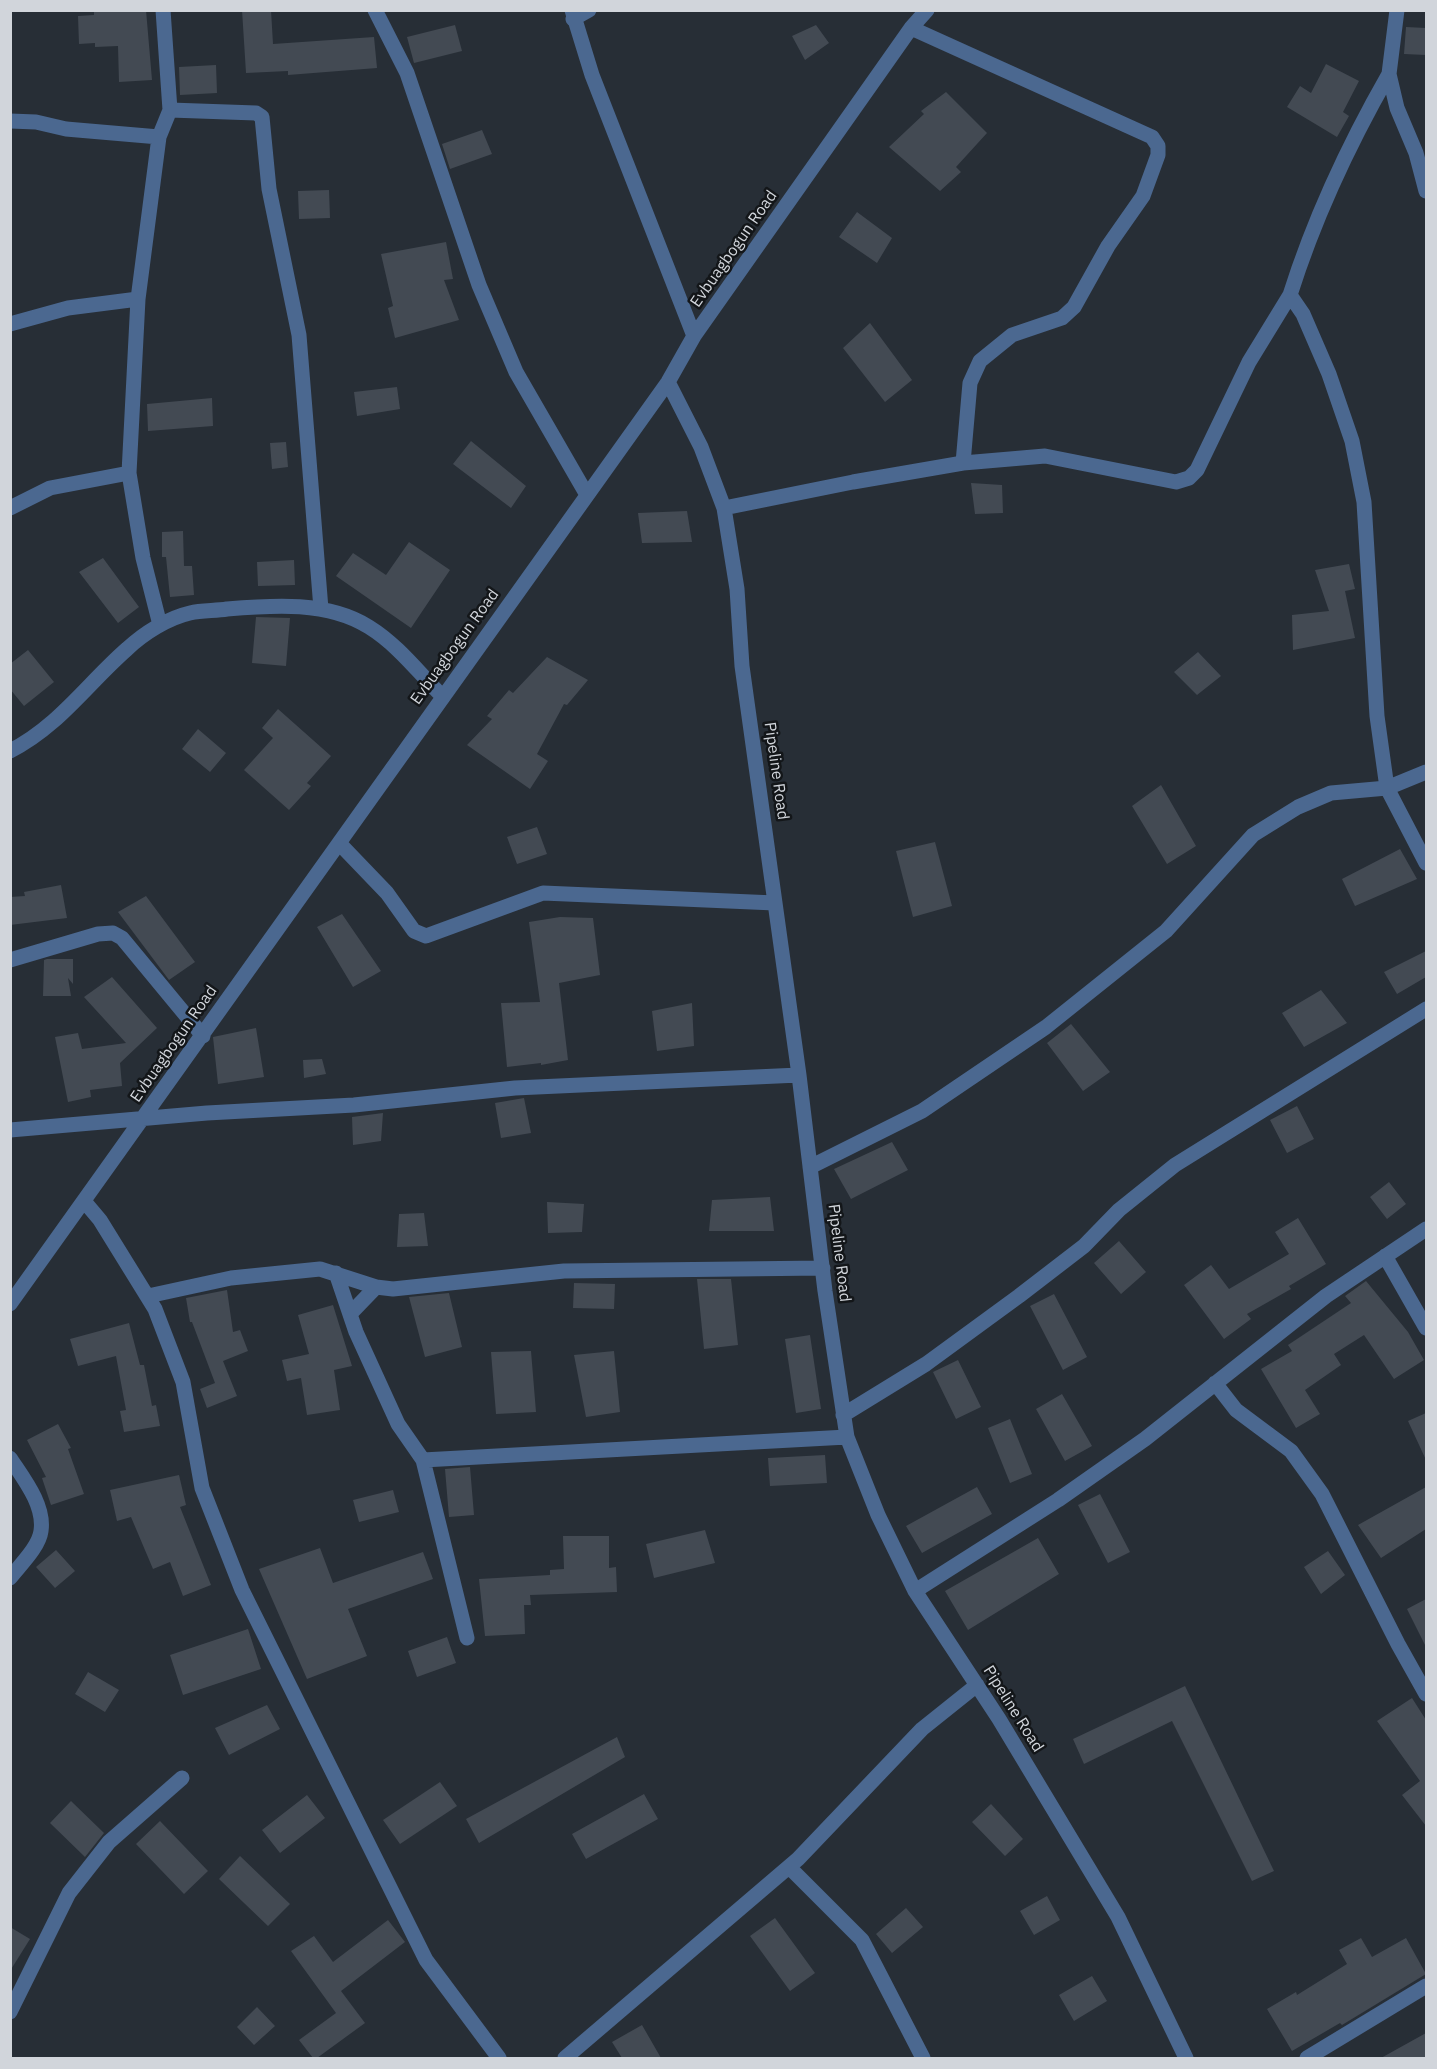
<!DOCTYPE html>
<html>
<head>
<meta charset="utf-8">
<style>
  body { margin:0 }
  #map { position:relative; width:1437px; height:2069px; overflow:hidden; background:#272e36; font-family:"IBM Plex Sans",sans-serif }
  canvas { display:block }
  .frame { position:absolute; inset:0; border:12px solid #d1d5db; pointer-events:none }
</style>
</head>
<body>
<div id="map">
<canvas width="1437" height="2069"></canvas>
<div class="frame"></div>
</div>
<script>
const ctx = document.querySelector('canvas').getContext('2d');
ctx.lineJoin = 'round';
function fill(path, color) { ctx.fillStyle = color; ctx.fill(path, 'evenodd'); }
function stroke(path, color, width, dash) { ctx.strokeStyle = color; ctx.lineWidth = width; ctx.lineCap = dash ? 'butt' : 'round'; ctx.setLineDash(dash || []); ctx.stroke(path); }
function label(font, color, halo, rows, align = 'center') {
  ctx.font = font + ' "IBM Plex Sans",sans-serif'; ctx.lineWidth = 5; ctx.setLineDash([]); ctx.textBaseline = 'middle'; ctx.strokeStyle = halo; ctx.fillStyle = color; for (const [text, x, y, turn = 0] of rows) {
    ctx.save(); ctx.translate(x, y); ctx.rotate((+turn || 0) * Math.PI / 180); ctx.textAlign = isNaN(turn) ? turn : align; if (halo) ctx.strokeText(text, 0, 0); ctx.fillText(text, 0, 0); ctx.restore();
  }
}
fill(new Path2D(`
  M94,10H146L152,80L119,82L118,46L95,47V43L79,44L78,16L94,15Z
  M242,10H271L273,44L374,37L377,68L288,75V71L246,73Z
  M455,25L462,51L414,63L407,37Z
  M816,25L829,43L805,60L792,36Z
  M1406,27L1426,28V55L1404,54Z
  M1326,64L1359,81L1343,112L1349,116L1337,137L1287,107L1300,86L1311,93Z
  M216,65L217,93L180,95L179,67Z
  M946,92L987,133L956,167L961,172L940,191L889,147L924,114L921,111Z
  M482,130L492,154L450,169L442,144Z
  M329,190L330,218L299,219L298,191Z
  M857,212L892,238L877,263L839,237Z
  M446,242L453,279L444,280L459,320L395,338L388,308L393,306L381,254Z
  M870,323L912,380L885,402L843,348Z
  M397,387L400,409L357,416L354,392Z
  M212,398L213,426L148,431L147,404Z
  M471,441L526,486L511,508L453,464Z
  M286,442L288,467L272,469L270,443Z
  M971,483L1002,485L1003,513L975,514Z
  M687,511L692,542L642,543L638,513Z
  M183,531L184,566H192L194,595L170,597L166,557H162V532Z
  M409,542L450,570L411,628L336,576L353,553L386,575Z
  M103,558L139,607L118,623L79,572Z
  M294,560L295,585L258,586L257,562Z
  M1349,564L1355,589L1345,591L1355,638L1293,650L1292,615L1329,611L1315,570Z
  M256,617L290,618L286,666L252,663Z
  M28,650L54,682L24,706L10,689V664Z
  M1198,652L1221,676L1197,695L1174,672Z
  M547,657L588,680L567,705L564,704L537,754L548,761L530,789L467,745L492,719L487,716L509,690L513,693Z
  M278,709L331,756L307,783L311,786L289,810L244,770L273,738L262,728Z
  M198,729L226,753L210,772L182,749Z
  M1161,785L1196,846L1167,864L1132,806Z
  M537,827L547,854L517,864L507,837Z
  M935,842L952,906L913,917L896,851Z
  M1400,849L1417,879L1355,906L1342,879Z
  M61,885L67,918L10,925V897L25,896L24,892Z
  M146,896L195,962L169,980L118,912Z
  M342,914L381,971L353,987L317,927Z
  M560,917L593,918L600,975L559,983L568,1060L541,1065V1063L507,1067L501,1003L540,1002L529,922Z
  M1426,951V977L1397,994L1384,972Z
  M47,959H73V984L68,978L71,996H43L44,960Z
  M112,977L157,1028L120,1063L122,1086L90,1090L91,1097L68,1102L55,1037L78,1033L82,1049L126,1043L84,997Z
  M1321,990L1347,1023L1304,1047L1282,1013Z
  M692,1003L694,1046L657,1051L652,1011Z
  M1071,1024L1110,1072L1083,1091L1047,1043Z
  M256,1028L264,1077L218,1084L213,1037Z
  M322,1059L326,1074L304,1078L303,1060Z
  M524,1098L531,1133L501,1138L495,1103Z
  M1297,1106L1314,1139L1287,1153L1270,1120Z
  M383,1113L381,1141L353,1145L352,1117Z
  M892,1142L908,1170L851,1199L834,1169Z
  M1389,1182L1406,1204L1387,1219L1370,1197Z
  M770,1197L774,1231H709L712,1200Z
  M547,1202L584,1204L582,1232L548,1233Z
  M424,1213L428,1246L397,1247L399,1214Z
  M1298,1218L1326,1264L1289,1286L1291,1289L1247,1314L1251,1319L1224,1339L1184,1285L1211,1265L1229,1289L1289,1254L1275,1232Z
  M1119,1241L1146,1272L1121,1294L1094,1263Z
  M697,1279H731L738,1345L704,1349Z
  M1366,1281L1408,1332L1424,1360L1394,1379L1364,1335L1334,1354L1341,1365L1305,1390L1320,1414L1296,1428L1261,1369L1292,1351L1288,1345L1351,1303L1345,1296Z
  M574,1283L615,1284L614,1309L573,1308Z
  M227,1290L233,1332L240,1330L248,1351L223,1361L237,1396L207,1408L200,1389L215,1383L192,1322H190L186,1298Z
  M449,1293L462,1347L425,1357L409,1297Z
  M1054,1294L1087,1357L1063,1370L1030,1306Z
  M333,1305L352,1366L334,1370L340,1410L307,1415L301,1378L287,1381L282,1360L309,1354L298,1315Z
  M129,1323L140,1365H144L152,1406L156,1405L160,1426L124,1432L120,1411L126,1410L116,1356L78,1366L70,1339Z
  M810,1335L821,1409L796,1413L785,1339Z
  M531,1351L536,1412L496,1414L491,1352Z
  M614,1351L620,1412L586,1417L574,1355Z
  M958,1360L981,1407L956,1419L933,1372Z
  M1062,1394L1092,1446L1065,1461L1036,1409Z
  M1426,1413V1460L1408,1421Z
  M1010,1419L1032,1474L1010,1483L988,1428Z
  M58,1424L71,1448L68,1449L84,1494L51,1505L42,1478L46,1477L27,1440Z
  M825,1455L827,1483L770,1486L768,1458Z
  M470,1467L474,1515L449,1517L445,1469Z
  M179,1475L186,1505L180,1507L211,1585L183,1596L170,1562L153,1569L131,1517L117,1521L110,1490Z
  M977,1487L992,1514L922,1553L906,1526Z
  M1426,1487V1529L1381,1558L1358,1525Z
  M393,1490L399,1512L359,1522L353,1500Z
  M1100,1494L1130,1552L1108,1563L1078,1505Z
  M705,1530L715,1563L654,1578L646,1544Z
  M563,1536H609V1568L616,1567L617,1592L530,1595L531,1605H524L525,1634L485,1636L479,1579L550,1575V1570L564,1569Z
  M1038,1538L1059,1574L968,1630L945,1591Z
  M320,1548L333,1583L423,1552L433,1579L348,1609L367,1656L307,1679L259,1569Z
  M56,1550L75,1571L55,1588L36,1567Z
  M1328,1551L1345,1575L1321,1594L1304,1567Z
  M1426,1599V1647L1407,1609Z
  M248,1629L261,1669L183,1695L170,1655Z
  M447,1637L456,1663L417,1677L408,1651Z
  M88,1672L119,1690L105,1712L75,1694Z
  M1185,1686L1274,1871L1252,1881L1172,1721L1084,1764L1073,1739Z
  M1412,1698L1426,1720V1826L1402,1795L1420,1781L1377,1721Z
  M267,1705L280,1729L229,1755L215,1728Z
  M617,1737L625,1757L479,1843L466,1819Z
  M440,1782L457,1806L400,1844L383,1820Z
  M644,1794L658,1819L586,1859L572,1834Z
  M307,1795L325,1818L280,1853L262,1830Z
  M71,1801L104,1833L85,1857L50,1823Z
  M991,1804L1023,1839L1005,1856L972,1822Z
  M160,1821L208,1871L184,1894L136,1844Z
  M240,1856L290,1904L268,1926L219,1879Z
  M1047,1896L1060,1920L1034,1935L1020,1911Z
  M906,1908L923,1927L892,1953L876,1934Z
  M775,1918L815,1973L790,1991L750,1936Z
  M388,1920L405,1942L341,1991L365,2023L317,2058H313L299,2040L336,2013L291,1951L314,1936L333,1962Z
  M10,1927L30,1939L10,1971Z
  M1361,1938L1372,1957L1406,1938L1426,1974L1342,2025L1340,2023L1292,2051L1267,2009L1296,1992L1297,1995L1347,1964L1339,1950Z
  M1092,1976L1107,2001L1074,2021L1059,1995Z
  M257,2007L275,2026L254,2045L237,2027Z
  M642,2025L661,2058H622L612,2042Z
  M1426,2033V2058H1381Z`), '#434a53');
stroke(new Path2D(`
  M375,10L407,73L479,285L516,372L587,495
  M572,10L592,75L694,336
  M1397,10L1389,74L1397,108L1416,153L1426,191
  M573,19L589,10
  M1389,74C1349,144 1314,219 1290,295L1303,314L1329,374L1352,441L1364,502L1377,716L1387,788L1426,863
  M170,110L256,113L262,117L269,189L299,335L321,609
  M10,121L36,122L66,129L159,137
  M10,324L68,308L138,299
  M668,382L701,447L724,508L737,589L742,666L799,1075L825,1291L847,1437L878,1515L915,1591L999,1719L1118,1917L1186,2058
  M963,463L1045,456L1176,482L1189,478L1197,470L1249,362L1290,295
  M10,508L50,488L129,473
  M724,508L853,482L963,463L970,383L980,361L1012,335L1062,318L1074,307L1108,246L1143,196L1158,155V146L1152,137L911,28
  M160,625L143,558L129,473L138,299L159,137L170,110L163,10
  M10,751C58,727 88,683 127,649C144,633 168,618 190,613C202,610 215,611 227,609C273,605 328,601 369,627C398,645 419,673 442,696
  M339,843L387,893L414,931L426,936L543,893L775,903
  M10,960L98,934L113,933L122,938L203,1036
  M10,1130L207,1113L354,1105L515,1088L799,1075
  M810,1167L922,1111L1046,1027L1166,931L1253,835L1298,807L1331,793L1387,788L1426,772
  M84,1201L100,1220L155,1309L183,1382L202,1488L242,1590L426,1960L499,2058
  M1385,1256L1426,1328
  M336,1273L356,1332L398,1424L423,1460L467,1638
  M148,1296L231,1278L320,1269L376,1287L393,1289L564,1271L823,1268
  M10,1304L668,382L694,336L911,28L927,10
  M350,1314L376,1287
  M1215,1383L1236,1410L1291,1451L1322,1494L1398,1644L1426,1694
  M843,1415L926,1364L1019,1296L1084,1246L1119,1210L1175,1165L1426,1009
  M10,1458C23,1478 45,1505 41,1531C39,1547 20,1565 10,1578
  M423,1460L847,1437
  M915,1591L1058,1500L1145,1439L1326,1296L1426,1229
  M789,1867L862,1940L923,2058
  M10,2012L69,1893L109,1842L182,1778
  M565,2058L798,1859L922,1729L977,1685
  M1307,2058L1426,1986`), '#4b6890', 15);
label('16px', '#d1d5db', '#131619', [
  ["Evbuagbogun Road",734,249,-55],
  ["Evbuagbogun Road",455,647,-54],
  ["Pipeline Road",776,771,82],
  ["Evbuagbogun Road",174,1044,-55],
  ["Pipeline Road",839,1253,83],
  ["Pipeline Road",1013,1709,58]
]);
</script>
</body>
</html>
